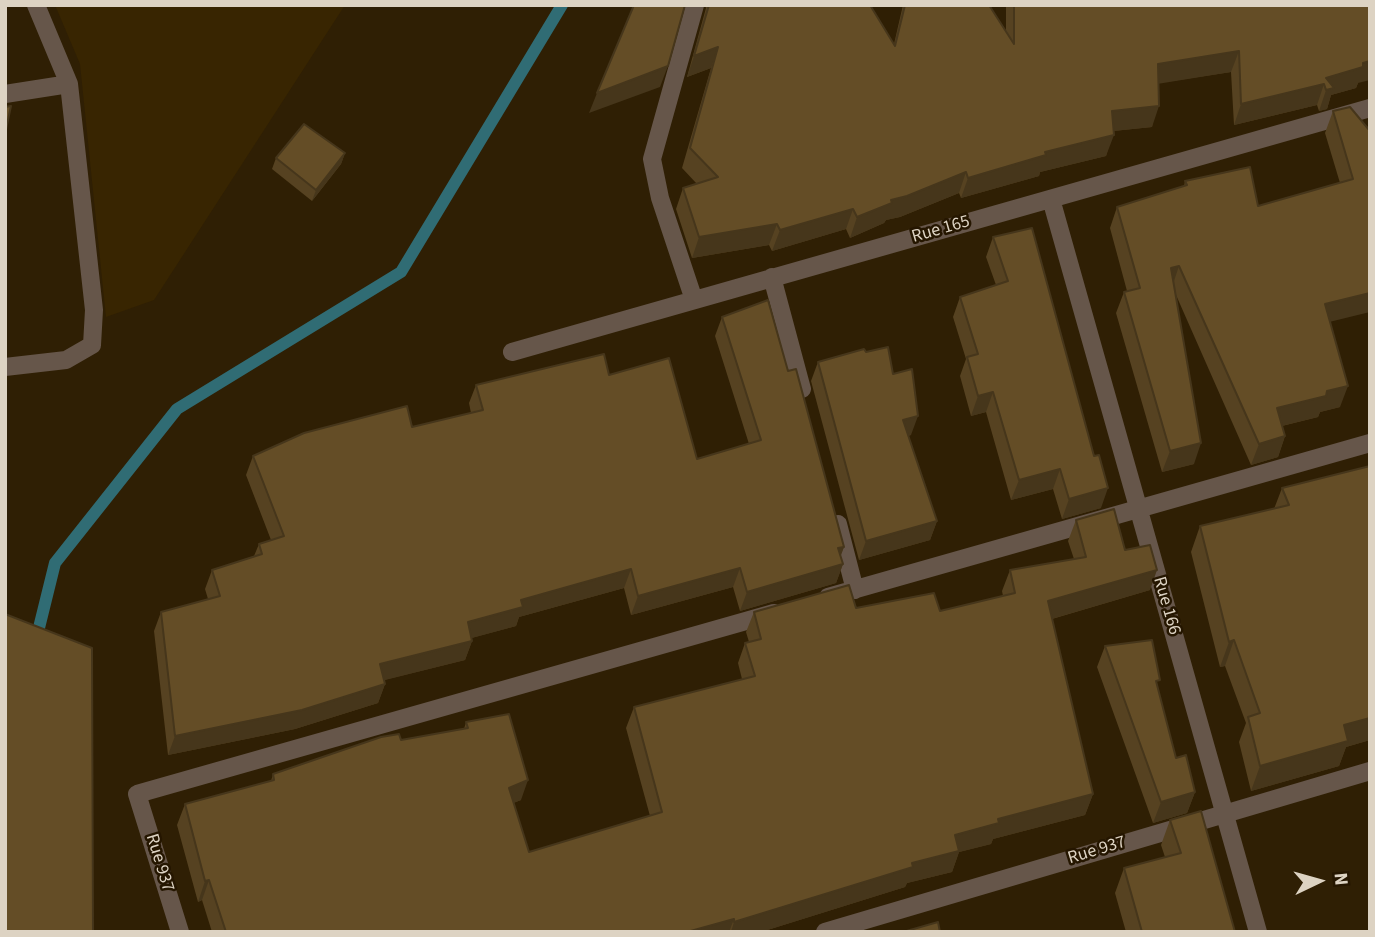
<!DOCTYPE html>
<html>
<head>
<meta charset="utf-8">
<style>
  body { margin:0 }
  #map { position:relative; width:1375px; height:937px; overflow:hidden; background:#2f1f04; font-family:"Source Sans 3",sans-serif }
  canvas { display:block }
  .frame { position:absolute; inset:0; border:7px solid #ddd3c3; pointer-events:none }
  .north { position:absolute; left:1284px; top:846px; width:70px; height:70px; -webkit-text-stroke:5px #251600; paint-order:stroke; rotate:85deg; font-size:19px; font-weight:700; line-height:28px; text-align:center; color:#ddd3c3 }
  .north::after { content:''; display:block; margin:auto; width:24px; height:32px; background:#ddd3c3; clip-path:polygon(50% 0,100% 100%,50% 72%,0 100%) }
</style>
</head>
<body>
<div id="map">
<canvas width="1375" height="937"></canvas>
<div class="frame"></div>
<div class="north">N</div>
</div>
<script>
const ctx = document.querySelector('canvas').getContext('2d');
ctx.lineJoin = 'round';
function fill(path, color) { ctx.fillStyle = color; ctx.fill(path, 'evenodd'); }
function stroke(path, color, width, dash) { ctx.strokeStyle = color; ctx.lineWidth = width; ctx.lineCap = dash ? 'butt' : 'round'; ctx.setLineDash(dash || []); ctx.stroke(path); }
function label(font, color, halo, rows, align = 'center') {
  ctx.font = font + ' "Source Sans 3",sans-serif'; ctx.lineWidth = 5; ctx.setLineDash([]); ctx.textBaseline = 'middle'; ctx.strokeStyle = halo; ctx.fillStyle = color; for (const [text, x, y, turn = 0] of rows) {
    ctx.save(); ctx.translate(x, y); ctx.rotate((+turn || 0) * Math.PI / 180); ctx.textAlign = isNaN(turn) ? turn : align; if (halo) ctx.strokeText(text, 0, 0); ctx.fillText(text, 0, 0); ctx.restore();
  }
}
fill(new Path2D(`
  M55,5H345L154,300L106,317L80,64Z`), '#382501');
stroke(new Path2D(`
  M35,644L55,563L177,409L401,272L562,5`), '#306c74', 12);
stroke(new Path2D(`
  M5,94L69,84
  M1051,199L1258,932
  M772,277L802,389
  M694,300L660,198L652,159L695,5
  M512,352L1370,108
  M5,367L66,360L92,345L94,310L69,84L36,5
  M838,524L855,590
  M828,597L1370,443
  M180,932L137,794L774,613
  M825,932L1370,771`), '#66564a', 18);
fill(new Path2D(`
  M705,5H870L894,44L903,5H989L1006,32V5H1370L1358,83L1356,88L1331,95L1327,109L1319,111L1317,105L1234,125L1231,72L1159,83L1152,127L1113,131L1106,156L1040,172L1039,176L961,198L959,193L900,217L886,220L884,223L850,238L846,229L772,251L769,245L692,258L676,209L683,188L697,184L682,168L711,68L687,77L706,8Z
  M1333,111L1370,131L1330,322L1340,407L1320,412L1318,417L1282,426L1285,436L1278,457L1251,465L1176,295L1194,464L1162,472L1116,313L1124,292L1127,291L1110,228L1117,207L1184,186L1185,181L1258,206L1340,183L1325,133Z
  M345,153L341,164L312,201L272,169L276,158Z
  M993,237L1101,508L1062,519L1053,489L1011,500L986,412L971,416L960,376L966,359L953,317L960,297L996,285L986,257Z
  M722,317L788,371L844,547L840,556L843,564L836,583L740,611L733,587L631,615L624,588L519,617L516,626L471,638L472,641L465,660L384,680L385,684L378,703L295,729L168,755L154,631L161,612L208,599L205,589L212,570L254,556L259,544L271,540L246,475L253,456L412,427L471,413L469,403L476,385L609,375L697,459L749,444L715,336Z
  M818,362L893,374L911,435L908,436L937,521L930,540L859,560L811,381Z
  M1370,466V740L1346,747L1339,766L1251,791L1239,742L1246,723L1225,666L1220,667L1191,552L1200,526L1274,509L1282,488Z
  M1076,520L1125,550L1150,590L1052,619L1093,794L1085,815L993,839L991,844L959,852L952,872L907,883L905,887L761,932H212L202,900L198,902L177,825L185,804L271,781L273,774L401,740L464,729L466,722L521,800L513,803L529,852L650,816L626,728L634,707L742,679L738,663L745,643L749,642L746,632L754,612L856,608L940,611L1003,596L1002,591L1010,570L1074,559L1068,541Z
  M1105,646L1176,758L1195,792L1187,813L1153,823L1097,667Z
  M1170,820L1235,932H1126L1115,893L1124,868L1165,857L1161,845Z`), '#564221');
fill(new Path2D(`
  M718,47L711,68L687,77L694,56Z
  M1239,51L1231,72L1151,85L1158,64Z
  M1370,61V80L1358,83L1356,88L1331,95L1327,109L1319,111L1326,90L1324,84L1317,105L1234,125L1241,104L1326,78Z
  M668,66L660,87L589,113L597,93Z
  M1159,106L1152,127L1104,132L1112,111Z
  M1114,135L1106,156L1040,172L1039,176L961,198L968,178L1045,152Z
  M345,153L341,164L312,201L316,190Z
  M966,172L959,193L900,217L886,220L884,223L850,238L857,217L891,200Z
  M853,209L846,229L772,251L780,230Z
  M777,224L769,245L692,258L699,237Z
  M1179,266L1172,287L1171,268Z
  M1370,293V312L1317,325L1325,304Z
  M1348,386L1340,407L1320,412L1318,417L1269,429L1277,408L1327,391Z
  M993,392L986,412L971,416L978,396Z
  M918,416L911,435L896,439L903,420Z
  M1285,436L1278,457L1251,465L1259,444Z
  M1201,443L1194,464L1162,472L1170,451Z
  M1060,469L1053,489L1011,500L1019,480Z
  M1108,488L1101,508L1062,519L1069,499Z
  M937,521L930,540L859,560L866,541Z
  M844,547L837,566L838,548Z
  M843,564L836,583L740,611L747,592Z
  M740,568L733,587L631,615L638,596Z
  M631,569L624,588L519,617L516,626L461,641L468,622L521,600Z
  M1157,570L1150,590L1041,622L1048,601Z
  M1234,640L1225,666L1220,667L1229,642Z
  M472,641L465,660L373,683L380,664Z
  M385,684L378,703L295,729L168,755L175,736Z
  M1370,718V740L1346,747L1339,766L1251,791L1260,766L1344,725Z
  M528,780L521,800L501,808L509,788Z
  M1195,792L1187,813L1153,823L1161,802Z
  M1093,794L1085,815L993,839L991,844L959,852L952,872L907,883L905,887L761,932H731L734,922L912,863L955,835L998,819Z
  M209,880L202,900L198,902L205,881Z
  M734,919L729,932H687Z`), '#46361b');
const building = new Path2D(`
  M634,5H685L668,66L597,93Z
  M709,5H870L895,46L905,5H989L1014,44V5H1370V61L1363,63V67L1326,78L1334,88L1326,90L1324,84L1241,104L1239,51L1158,64L1159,106L1112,111L1114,135L1045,152L1046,155L968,178L966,172L907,196L891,200L892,203L857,217L853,209L780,230L777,224L699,237L683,188L718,177L690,148L718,47L694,56Z
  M11,106L5,134V107Z
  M1350,107L1370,131V293L1325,304L1348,386L1327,391L1326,396L1277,408L1285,436L1259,444L1179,266L1171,268L1201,443L1170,451L1124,292L1140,288L1117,207L1187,185L1185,181L1250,167L1258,206L1353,179L1333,111Z
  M304,124L345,153L316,190L276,158Z
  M1032,228L1094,456L1099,455L1108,488L1069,499L1060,469L1019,480L993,392L978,396L967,357L978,354L960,297L1008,281L993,237Z
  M768,300L788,371L796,369L844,547L838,548L843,564L747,592L740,568L638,596L631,569L521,600L523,607L468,622L472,641L380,664L385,684L302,710L175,736L161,612L220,596L212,570L262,554L259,544L284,536L253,456L304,433L407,406L412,427L483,410L476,385L604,354L609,375L669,358L697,459L761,440L722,317Z
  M888,347L893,374L912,369L918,416L903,420L937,521L866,541L818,362L864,349L866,352Z
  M1370,466V718L1344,725L1348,741L1260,766L1248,717L1260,713L1234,640L1229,642L1200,526L1289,505L1282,488Z
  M1114,509L1125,550L1150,545L1157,570L1048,601L1093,794L998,819L999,823L955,835L959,851L912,863L913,867L734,922V919L687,932H226L209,880L205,881L185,804L274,780L273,774L381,737L399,734L401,740L468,728L466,722L509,714L528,780L509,788L529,852L662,812L634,707L755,676L745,643L761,639L754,612L849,585L856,608L934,593L940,611L1015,593L1010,570L1086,557L1076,520Z
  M5,614L92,648L93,932H5Z
  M1152,640L1160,680L1156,681L1176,758L1186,755L1195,792L1161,802L1105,646Z
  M1201,811L1235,932H1142L1124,868L1181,853L1170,820Z
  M938,922L940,932H903Z`);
fill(building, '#644d26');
stroke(building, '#46361b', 2);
label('18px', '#ddd3c3', '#251600', [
  ["Rue 165",941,230,-16],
  ["Rue 166",1166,606,74],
  ["Rue 937",1097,851,-17],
  ["Rue 937",159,863,73]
]);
</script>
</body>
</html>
